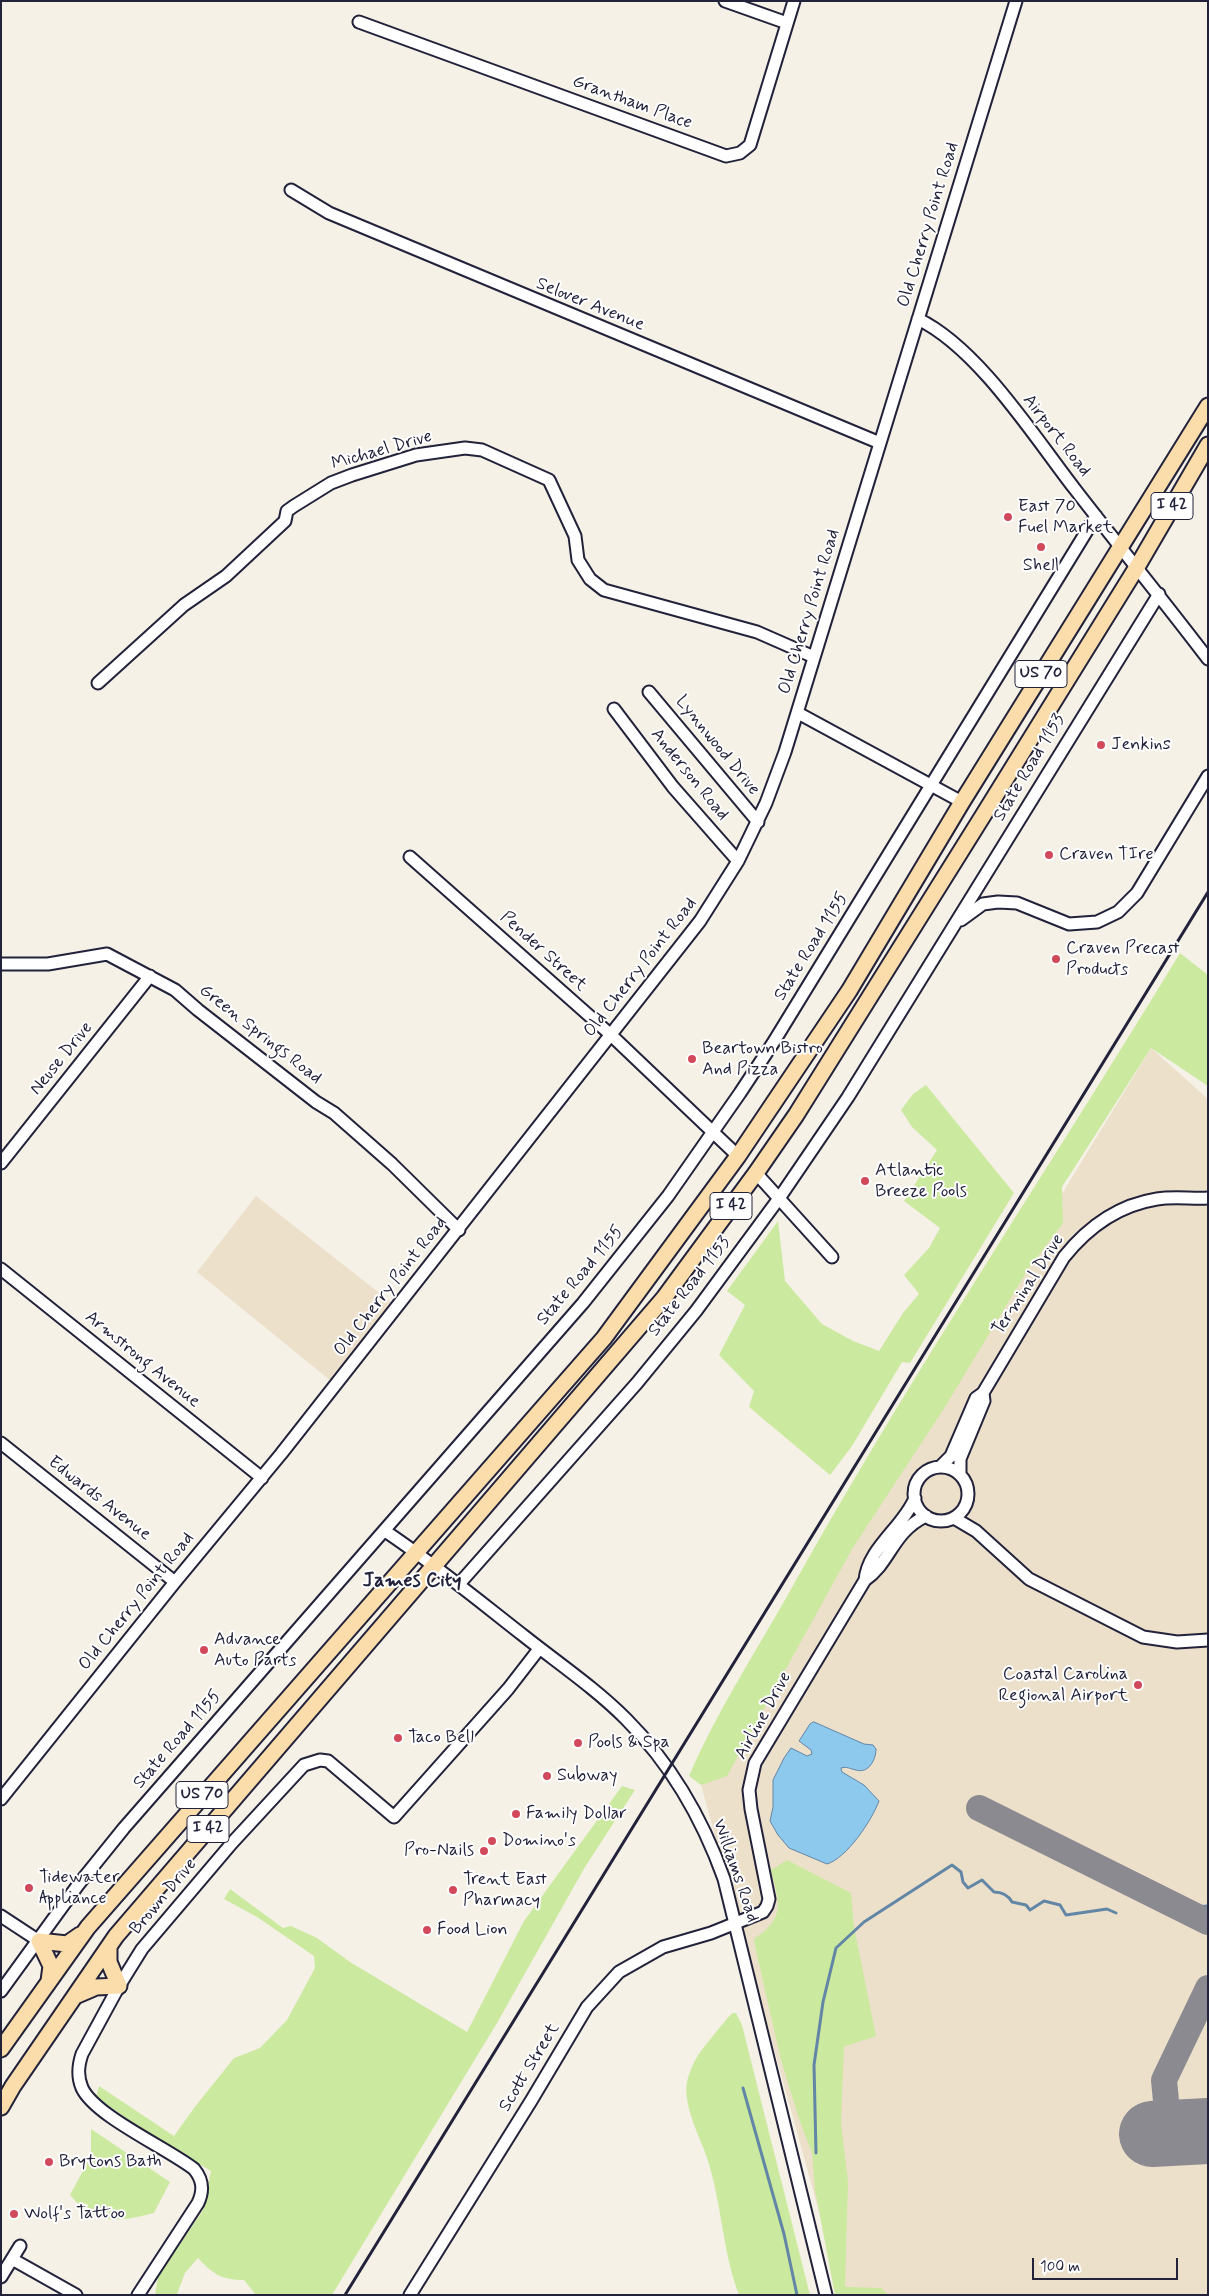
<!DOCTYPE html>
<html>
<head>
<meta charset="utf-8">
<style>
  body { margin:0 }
  #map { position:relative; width:1209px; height:2296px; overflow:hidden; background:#f6f1e7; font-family:Mynerve,sans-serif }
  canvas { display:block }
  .frame { position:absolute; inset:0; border:2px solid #22223b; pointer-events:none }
  .scale { position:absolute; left:1032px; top:2258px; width:146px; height:22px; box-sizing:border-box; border:2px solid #22223b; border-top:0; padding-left:6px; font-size:15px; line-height:18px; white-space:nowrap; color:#22223b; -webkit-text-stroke:4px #fff; paint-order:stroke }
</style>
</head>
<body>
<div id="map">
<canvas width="1209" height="2296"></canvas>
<div class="frame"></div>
<div class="scale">100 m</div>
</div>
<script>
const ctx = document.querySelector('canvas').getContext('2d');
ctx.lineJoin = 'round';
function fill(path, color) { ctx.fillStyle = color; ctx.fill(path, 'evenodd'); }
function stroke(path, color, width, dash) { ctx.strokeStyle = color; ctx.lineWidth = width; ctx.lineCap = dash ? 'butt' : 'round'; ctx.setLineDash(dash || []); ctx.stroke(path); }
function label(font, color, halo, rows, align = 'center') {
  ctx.font = font + ' Mynerve,sans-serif'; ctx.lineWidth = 4; ctx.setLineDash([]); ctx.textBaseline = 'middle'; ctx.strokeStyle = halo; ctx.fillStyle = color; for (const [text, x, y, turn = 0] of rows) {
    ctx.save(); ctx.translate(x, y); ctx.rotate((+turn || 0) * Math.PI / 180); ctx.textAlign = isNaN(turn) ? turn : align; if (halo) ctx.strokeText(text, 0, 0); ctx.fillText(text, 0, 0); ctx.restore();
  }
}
fill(new Path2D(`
  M1151,1048L1208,1099V2295H842L701,1785Z
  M256,1196L392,1303L331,1381L197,1272Z`), '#ece0cb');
fill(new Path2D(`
  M1180,953L1208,975V1086L1151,1048L1062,1187L1063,1223L1027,1271L945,1407L852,1549L727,1776L701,1785L689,1776C718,1709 759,1647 795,1582C915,1368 1052,1164 1180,953Z
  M926,1085L1014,1193L910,1363L902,1362L852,1446L830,1475L749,1407L754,1391L719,1355L745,1305L727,1291L778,1221L785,1281L822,1324L853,1341L879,1351L903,1313L919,1294L904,1275L929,1248L940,1228L904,1201L937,1150L912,1127L901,1110L913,1094Z
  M622,1786L635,1790L585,1867L497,2023L332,2295H256L244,2280C221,2280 213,2274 198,2258L185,2273L177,2294L155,2295L158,2277L203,2210L211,2171L148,2133L96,2097L99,2086L174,2136L194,2108L234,2058L260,2048L287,2020L315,1968L314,1956L257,1917L224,1899L230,1889L283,1928L291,1926L317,1938L350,1962L467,2032L524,1921Z
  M787,1860L851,1893L854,1927L876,2036L844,2047L841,2123L848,2182L845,2287L881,2288L888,2295H835L815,2190L812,2153L800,2122L781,2060L754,1942L755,1938C786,1918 779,1902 771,1870Z
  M733,2013H736L742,2025L810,2295H739C721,2248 722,2195 703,2147C696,2130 683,2100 687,2082C693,2057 706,2045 720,2027C725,2022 727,2017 733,2013Z
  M91,2129L170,2182L154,2213C119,2222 95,2226 70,2195L91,2156Z`), '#cce9a0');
const water = new Path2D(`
  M814,1722L864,1744L873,1745L876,1749C876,1759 869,1774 856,1770C850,1769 847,1766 841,1768L842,1772L864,1785L879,1801C872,1820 847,1858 827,1864L789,1848L778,1835L770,1821L773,1807V1780L784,1758L791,1748L807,1756L812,1754L811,1750L799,1741L810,1724Z`);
fill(water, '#8dc8ed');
stroke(water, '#6286a6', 1);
stroke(new Path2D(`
  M1195,1907L1208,1906
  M743,2088L784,2234L797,2295
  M816,2153L814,2065L823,2002L836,1948L864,1922L952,1865L961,1872L963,1882L968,1888L982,1880L994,1892C1003,1892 1008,1895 1012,1902L1026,1905L1030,1910L1044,1901L1060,1905L1066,1915L1107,1909L1116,1913`), '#6286a6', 3);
stroke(new Path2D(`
  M979,1808L1208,1922
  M1169,2133L1164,2080L1208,1988`), '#8c8a91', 26);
stroke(new Path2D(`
  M1152,2134L1208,2131`), '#8c8a91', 66);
const minor = new Path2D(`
  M725,1L787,23
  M359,22L726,156L740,153L750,145L794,1
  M291,190L329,213L880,443
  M918,319C978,348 1033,435 1074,488C1118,545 1164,601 1208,659
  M98,683L184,605L226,576L285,521L287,511L294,506L331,483L352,475L416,455L465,448L482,450L549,480L575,536L578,560L590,579L604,590L757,632L814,657
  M649,692L758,822
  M614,709L673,787L738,861
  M798,713L962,802
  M410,857L611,1035L738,1156
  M961,920L983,904L998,902L1017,903L1069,924L1097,922L1118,912L1137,893L1208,776
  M1,964H48L107,954L175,990L198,1010L316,1102L334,1113L392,1164L459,1230
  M1,1163L150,976
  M756,1173L832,1257
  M1,1269L262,1478
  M1,1443L175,1582
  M940,1467L951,1456L976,1398L983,1393L1064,1257C1088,1227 1119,1205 1157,1199C1174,1196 1191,1199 1208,1198
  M914 1494a27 27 0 1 1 54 0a27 27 0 1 1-54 0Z
  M960,1475V1459L984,1401L983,1393
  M954,1518L976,1531L1029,1579L1143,1637L1177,1642L1208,1640
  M385,1531C433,1563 478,1600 524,1636C558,1663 595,1688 626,1719C671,1764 703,1820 724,1879L826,2295
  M865,1580C868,1548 903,1527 915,1498
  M459,1584L637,1383L696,1311L780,1197L848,1097L1159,594
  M1,1799L175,1582L281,1454L700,921L738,861L766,803L785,752L1016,1
  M1,1916L39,1941
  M1,1991L78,1885L124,1828L583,1303L668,1196L740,1093L773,1043L1096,516
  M12,2259L76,2295
  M1,2277L20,2246
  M138,2295L198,2203C204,2190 203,2180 194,2169C167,2148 95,2116 82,2088C77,2076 78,2066 82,2054L119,1986L142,1949L232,1843L304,1765L320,1760L328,1761L394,1817L508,1689L539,1649
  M410,2295L531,2101L587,2007L619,1972L663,1947L711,1933L763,1912L767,1906L769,1899L751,1809L749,1790L755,1763L865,1580C891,1562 892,1532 926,1516`);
const highway = new Path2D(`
  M39,1941L67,1944L80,1935
  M39,1941L51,1966L49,1981
  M75,1996L96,1987L119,1986L109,1962V1946
  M1,2049L88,1927L604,1338L738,1156L849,991L962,802L1208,406
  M1,2107L13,2086L116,1936L664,1298L756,1173L796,1115L984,814L1137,567L1208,445`);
stroke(minor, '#22223b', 15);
stroke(highway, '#22223b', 19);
stroke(minor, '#fff', 11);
stroke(highway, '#fbddab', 15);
stroke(new Path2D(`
  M345,2295L1208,892`), '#22223b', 3);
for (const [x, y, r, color] of [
  [1008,517,5,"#d1495b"],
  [1041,547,5,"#d1495b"],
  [1101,745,5,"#d1495b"],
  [1049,855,5,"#d1495b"],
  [1056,959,5,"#d1495b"],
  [692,1059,5,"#d1495b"],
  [865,1181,5,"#d1495b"],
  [204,1650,5,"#d1495b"],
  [1138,1685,5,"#d1495b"],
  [398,1738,5,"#d1495b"],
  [578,1743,5,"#d1495b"],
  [547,1776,5,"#d1495b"],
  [516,1814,5,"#d1495b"],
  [492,1841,5,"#d1495b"],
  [484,1851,5,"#d1495b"],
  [29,1888,5,"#d1495b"],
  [453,1890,5,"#d1495b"],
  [427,1930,5,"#d1495b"],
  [49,2162,5,"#d1495b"],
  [14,2214,5,"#d1495b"]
]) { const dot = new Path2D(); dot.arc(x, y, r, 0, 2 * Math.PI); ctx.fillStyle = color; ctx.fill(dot); stroke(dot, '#fff', 2); }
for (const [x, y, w] of [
  [1172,506,42],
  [1041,674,52],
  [731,1206,42],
  [202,1795,52],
  [208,1829,42]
]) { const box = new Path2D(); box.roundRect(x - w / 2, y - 13.5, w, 27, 4); ctx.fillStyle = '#fff'; ctx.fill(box); stroke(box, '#22223b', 1); }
label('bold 16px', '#22223b', null, [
  ["I 42",1172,506],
  ["US 70",1041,674],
  ["I 42",731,1206],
  ["US 70",202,1795],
  ["I 42",208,1829]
]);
label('18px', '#22223b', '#fff', [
  ["Grantham Place",632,103,20],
  ["Old Cherry Point Road",929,225,-73],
  ["Selover Avenue",590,305,22],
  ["Airport Road",1056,436,52],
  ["Michael Drive",382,451,-16],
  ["Old Cherry Point Road",810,612,-73],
  ["Lynnwood Drive",717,746,51],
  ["State Road 1153",1030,768,-59],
  ["Anderson Road",689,775,51],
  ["State Road 1155",812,947,-58],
  ["Pender Street",543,952,42],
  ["Old Cherry Point Road",641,968,-52],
  ["Green Springs Road",260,1035,38],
  ["Neuse Drive",62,1059,-51],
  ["State Road 1155",581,1276,-50],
  ["Terminal Drive",1029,1285,-57],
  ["Old Cherry Point Road",391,1287,-52],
  ["State Road 1153",690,1287,-52],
  ["Armstrong Avenue",142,1360,39],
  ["Edwards Avenue",99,1499,38],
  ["Old Cherry Point Road",137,1602,-51],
  ["Airline Drive",764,1716,-61],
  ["State Road 1155",178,1740,-49],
  ["Williams Road",735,1871,71],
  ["Brown Drive",164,1897,-50],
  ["Scott Street",530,2068,-59]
]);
label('18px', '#22223b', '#fff', [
  ["East 70",1018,507],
  ["Fuel Market",1018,528],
  ["Shell",1041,566,"center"],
  ["Jenkins",1111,745],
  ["Craven TIre",1059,855],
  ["Craven Precast",1066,949],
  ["Products",1066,970],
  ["Beartown Bistro",702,1049],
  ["And Pizza",702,1070],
  ["Atlantic",875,1171],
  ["Breeze Pools",875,1192],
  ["Advance",214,1640],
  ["Auto Parts",214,1661],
  ["Coastal Carolina",1128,1675,"right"],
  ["Regional Airport",1128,1696,"right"],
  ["Taco Bell",408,1738],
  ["Pools & Spa",588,1743],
  ["Subway",557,1776],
  ["Family Dollar",526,1814],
  ["Domino's",502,1841],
  ["Pro-Nails",474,1851,"right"],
  ["Tidewater",39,1878],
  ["Appliance",39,1899],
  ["Trent East",463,1880],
  ["Pharmacy",463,1901],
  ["Food Lion",437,1930],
  ["Brytons Bath",59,2162],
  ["Wolf's Tattoo",24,2214]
], 'left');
label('bold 20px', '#22223b', '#fff', [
  ["James City",412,1582]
]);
</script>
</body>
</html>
